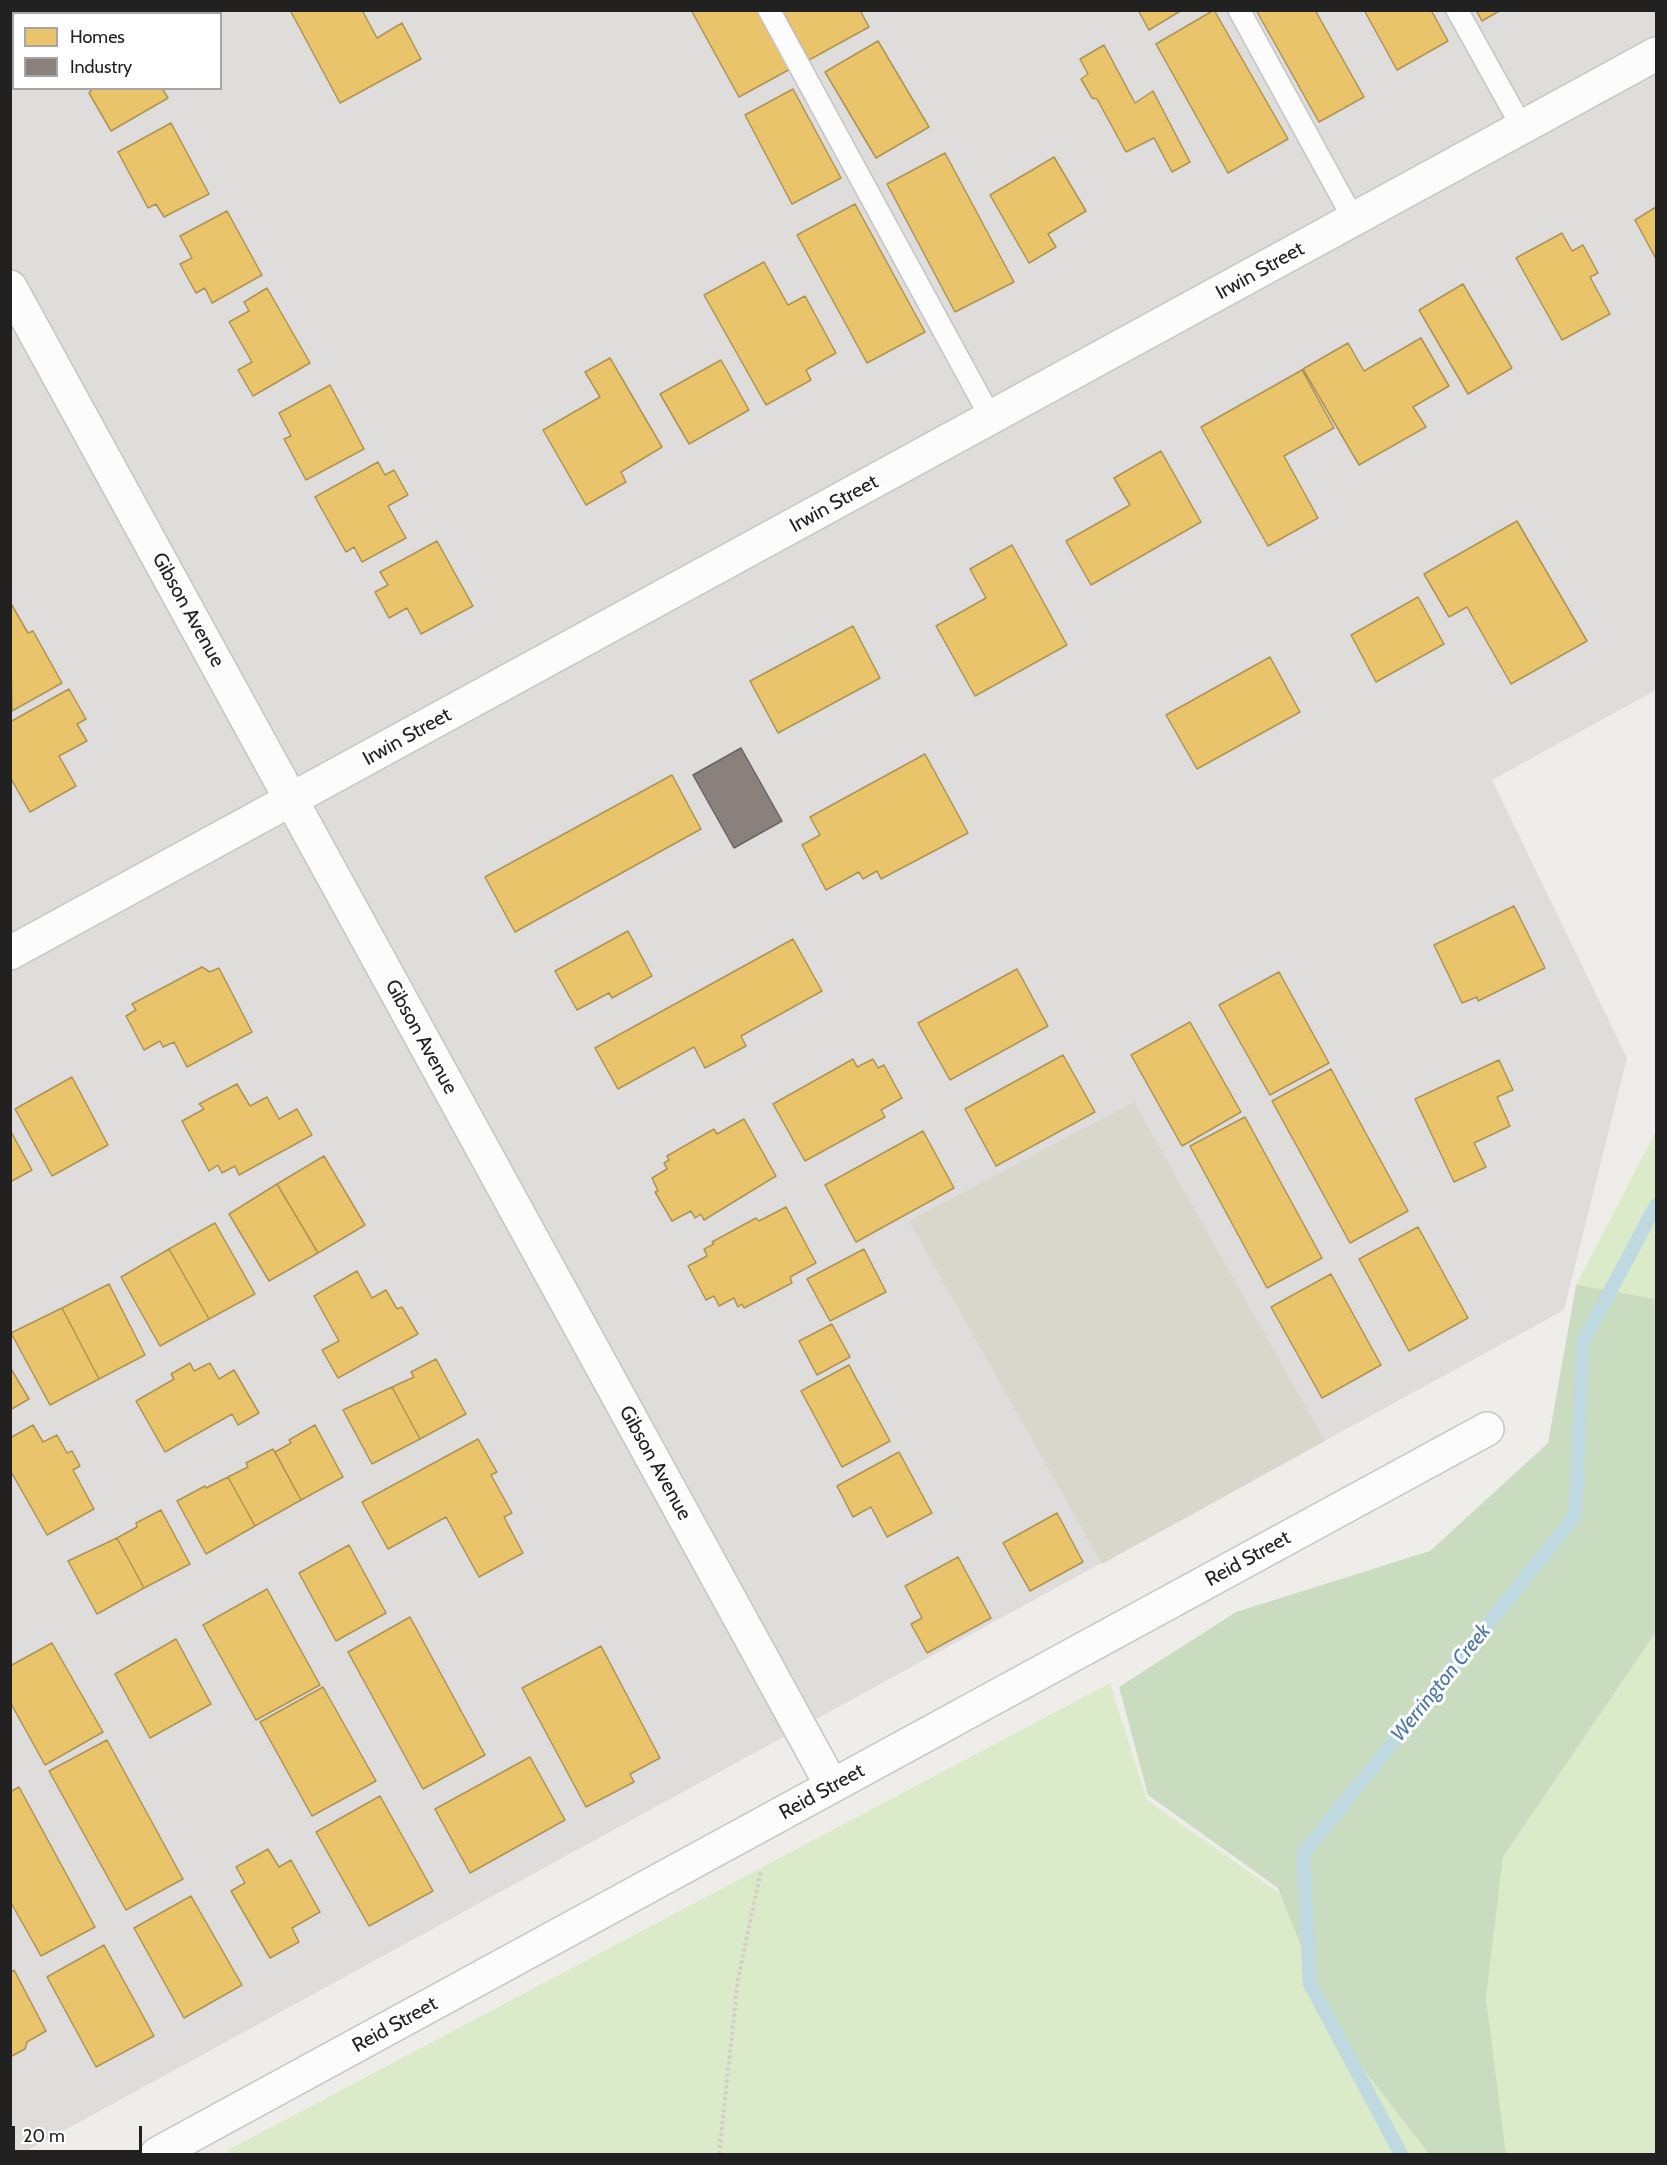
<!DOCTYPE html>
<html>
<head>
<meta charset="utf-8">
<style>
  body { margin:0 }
  #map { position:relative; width:1667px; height:2165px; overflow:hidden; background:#efedea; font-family:Cabin,sans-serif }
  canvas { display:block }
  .frame { position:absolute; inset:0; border:12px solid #212121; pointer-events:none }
  .legend { position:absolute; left:12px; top:12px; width:210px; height:78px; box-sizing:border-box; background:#fff; border:2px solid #a6a6a6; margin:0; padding:8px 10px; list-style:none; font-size:18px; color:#212121 }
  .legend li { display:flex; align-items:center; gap:12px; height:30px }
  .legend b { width:30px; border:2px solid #a6a6a6 }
  .scale { position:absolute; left:12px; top:2126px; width:130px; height:27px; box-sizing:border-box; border:3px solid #212121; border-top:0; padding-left:8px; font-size:18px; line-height:21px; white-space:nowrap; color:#212121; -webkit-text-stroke:4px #fff; paint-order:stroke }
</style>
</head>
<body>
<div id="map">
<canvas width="1667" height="2165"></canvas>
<div class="frame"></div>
<ul class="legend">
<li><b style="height:16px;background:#e9c46a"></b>Homes</li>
<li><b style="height:16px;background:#8a817c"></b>Industry</li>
</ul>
<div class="scale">20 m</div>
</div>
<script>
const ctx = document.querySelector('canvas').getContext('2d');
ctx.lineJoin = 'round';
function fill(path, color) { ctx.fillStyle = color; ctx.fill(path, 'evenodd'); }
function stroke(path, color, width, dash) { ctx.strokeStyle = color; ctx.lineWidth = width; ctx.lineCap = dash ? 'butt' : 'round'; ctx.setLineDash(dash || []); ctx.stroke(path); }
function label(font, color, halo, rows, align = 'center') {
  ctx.font = font + ' Cabin,sans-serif'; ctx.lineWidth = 6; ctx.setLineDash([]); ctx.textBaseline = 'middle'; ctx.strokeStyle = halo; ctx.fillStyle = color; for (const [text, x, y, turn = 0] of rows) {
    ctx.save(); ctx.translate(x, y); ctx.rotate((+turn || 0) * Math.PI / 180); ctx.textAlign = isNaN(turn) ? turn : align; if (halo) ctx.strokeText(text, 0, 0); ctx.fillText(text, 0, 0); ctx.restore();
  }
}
fill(new Path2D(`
  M11,11H1656V690L1492,780L1627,1058L1564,1310L21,2154H11ZM14,14H220V88H14Z`), '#dedddb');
fill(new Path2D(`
  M1134,1102L1325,1441L1102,1564L909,1221Z`), '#d8d7cc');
fill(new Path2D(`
  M1656,1131V1321L1576,1285Z
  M1656,1632V2154H1506L1486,1998L1503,1857Z
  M1110,1683L1147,1800L1282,1895L1430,2154H225L230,2149Z`), '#dbebca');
fill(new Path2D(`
  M1576,1285L1656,1299V1632L1503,1857L1486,1998L1506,2154H1429L1335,2032L1278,1888L1148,1795L1119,1687L1236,1612L1430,1551L1548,1443Z`), '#cadcc0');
const homes = new Path2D(`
  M51,10H113L114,13L46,14Z
  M290,10H362L377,38L402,23L421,59L340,103Z
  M691,10H761L792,68L739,97Z
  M782,10H860L869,27L809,60Z
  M1138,10H1182L1149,30Z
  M1214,10L1288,139L1228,173L1156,44Z
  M1256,10H1315L1364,97L1319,122Z
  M1364,10H1431L1448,41L1397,70Z
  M1476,10H1501L1482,21Z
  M878,41L929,127L876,158L825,72Z
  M1104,45L1135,103L1153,91L1190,162L1172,172L1154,138L1126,152L1097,99L1092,98L1081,79L1088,74L1080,59Z
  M93,88H162L168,98L111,131L89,93Z
  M793,89L841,178L792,204L745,115Z
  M171,123L209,194L164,217L156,204L148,208L118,152Z
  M945,153L1014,282L955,312L887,184Z
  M1054,157L1086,211L1048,234L1056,247L1029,263L990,195Z
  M855,204L925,332L867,363L797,235Z
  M1656,207V259L1635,220Z
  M227,211L262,275L212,303L205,288L196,293L180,264L192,258L180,236Z
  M1562,233L1572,251L1583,245L1598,273L1590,277L1610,314L1562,340L1516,258Z
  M764,262L788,305L805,296L836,353L806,370L811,380L766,405L704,295Z
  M1463,284L1512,368L1468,394L1419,310Z
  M267,288L310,363L253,396L238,370L252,362L229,322L249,311L244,302Z
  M1421,338L1449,386L1413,407L1426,427L1359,465L1303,369L1348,343L1364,371Z
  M610,358L662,447L621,472L626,482L586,505L543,430L600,397L585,372Z
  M721,360L749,410L689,444L660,394Z
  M1302,370L1334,428L1284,456L1318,518L1268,546L1201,427Z
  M330,385L364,449L306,480L284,439L291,436L279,413Z
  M1161,451L1201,522L1091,585L1066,541L1130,505L1114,478Z
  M378,462L385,475L394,470L408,495L388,506L406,538L362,562L354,547L346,552L315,497Z
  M1517,521L1587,641L1511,684L1467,607L1449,617L1424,574Z
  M437,541L473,606L421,634L407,608L389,618L375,592L388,585L380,572Z
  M1012,545L1067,645L975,696L936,626L986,598L970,569Z
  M1418,597L1444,644L1376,682L1351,635Z
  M10,602L28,633L33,631L62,683L12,711Z
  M853,626L880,678L778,733L750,681Z
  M1270,657L1300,712L1197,769L1166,715Z
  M69,689L86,719L77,724L87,741L59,756L76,786L30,812L10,777V722Z
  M925,754L968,833L881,879L877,871L863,879L859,872L826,890L802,845L820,835L810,817Z
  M672,775L701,829L515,932L485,877Z
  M1514,906L1545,968L1478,1001L1477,997L1462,1003L1434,945Z
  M628,931L652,976L612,998L609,993L577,1010L555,971Z
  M793,939L822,991L741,1036L746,1046L705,1068L694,1047L618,1089L595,1048Z
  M202,967L210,972L219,968L252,1032L187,1067L174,1042L163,1047L160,1041L144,1050L126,1016L136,1010L132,1004Z
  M1017,969L1048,1026L950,1080L918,1023Z
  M1279,972L1329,1063L1270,1095L1219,1005Z
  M1190,1022L1241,1112L1182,1146L1131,1055Z
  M1063,1055L1095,1112L996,1166L965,1109Z
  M853,1059L857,1067L873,1059L878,1068L884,1065L902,1098L881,1110L885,1117L805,1161L773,1104Z
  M1499,1060L1513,1090L1497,1097L1510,1126L1474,1143L1486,1167L1454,1182L1415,1099Z
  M1331,1069L1408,1211L1350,1243L1272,1101Z
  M72,1077L108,1145L52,1176L15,1109Z
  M237,1084L250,1106L267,1097L279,1119L297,1109L312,1135L239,1175L235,1166L222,1173L218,1165L209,1171L182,1121L204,1109L199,1104Z
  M1245,1117L1322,1258L1267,1288L1190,1146Z
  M744,1119L776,1176L704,1220L701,1214L695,1218L691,1211L672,1221L655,1192L658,1191L652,1178L667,1169L664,1163L669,1160L667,1156L714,1129L717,1134Z
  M10,1130L32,1170L10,1182Z
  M923,1131L954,1188L856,1242L825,1185Z
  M324,1156L365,1225L318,1253L277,1184Z
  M277,1184L318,1253L269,1281L229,1214Z
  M786,1207L816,1263L790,1277L792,1283L744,1308L742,1304L738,1307L734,1298L719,1306L714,1296L706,1300L688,1266L707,1256L704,1249L714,1244L712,1242L756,1218L759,1221Z
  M215,1223L255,1294L209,1319L169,1249Z
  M1418,1227L1468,1318L1409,1351L1359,1259Z
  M169,1249L209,1319L160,1346L121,1277Z
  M864,1249L886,1292L830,1321L807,1279Z
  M357,1271L372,1298L386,1290L397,1309L402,1307L418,1334L338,1378L322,1350L339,1341L314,1296Z
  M1331,1274L1381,1365L1322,1398L1271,1307Z
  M109,1284L145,1355L99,1379L62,1308Z
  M62,1308L99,1379L50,1405L11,1333Z
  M832,1324L850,1357L817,1375L799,1341Z
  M436,1359L466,1414L420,1439L392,1387L414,1377L411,1372Z
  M190,1363L194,1371L210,1363L219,1379L234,1370L259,1413L238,1425L232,1414L165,1452L136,1401L174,1379L171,1374Z
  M849,1365L890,1441L842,1467L801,1391Z
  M10,1367L29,1399L10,1410Z
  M392,1387L420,1439L372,1464L343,1410Z
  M33,1425L43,1442L57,1435L67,1453L72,1451L80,1466L73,1470L94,1509L47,1535L10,1470V1438Z
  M315,1425L343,1477L301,1500L275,1452L291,1443L289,1440Z
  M478,1439L497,1472L491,1475L512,1513L504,1517L523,1553L479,1577L446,1517L388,1549L362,1502Z
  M273,1449L301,1500L255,1526L228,1477L248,1467L246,1463Z
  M899,1452L932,1513L887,1537L871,1507L853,1517L837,1486Z
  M228,1477L255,1526L206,1554L177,1501L205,1486L206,1488Z
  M161,1510L190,1564L144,1588L117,1538L137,1527L136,1523Z
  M1057,1513L1083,1562L1030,1591L1003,1543Z
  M117,1538L144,1588L97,1614L68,1561Z
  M349,1545L386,1613L336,1641L299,1573Z
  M958,1557L991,1618L927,1653L911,1624L922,1618L905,1586Z
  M267,1589L320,1685L256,1720L203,1625Z
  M410,1617L485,1755L423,1789L348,1652Z
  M176,1639L211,1704L150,1738L115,1674Z
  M52,1643L103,1732L45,1765L10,1702V1666Z
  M601,1646L660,1758L630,1774L634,1782L586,1807L522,1688Z
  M323,1687L376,1781L312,1816L260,1722Z
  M107,1740L183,1879L126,1910L49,1771Z
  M530,1757L565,1820L470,1873L435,1809Z
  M19,1787L95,1927L41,1956L10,1901V1792Z
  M380,1796L433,1891L369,1926L316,1832Z
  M268,1849L279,1867L291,1860L320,1912L292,1928L299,1942L270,1958L231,1891L245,1883L236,1867Z
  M191,1896L242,1985L184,2018L134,1928Z
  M104,1945L154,2036L96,2067L47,1977Z
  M14,1970L46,2031L27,2042L25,2049L10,2057V1973Z`);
fill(homes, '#e9c46a');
stroke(homes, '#ad9354', 1.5);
const industry = new Path2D(`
  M741,748L782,821L734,848L693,775Z`);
fill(industry, '#8a817c');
stroke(industry, '#6a6461', 1.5);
stroke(new Path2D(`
  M1401,2154L1310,1984L1303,1854L1575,1516L1583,1342L1656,1205`), '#bfd9e1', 14);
const service = new Path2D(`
  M769,10L991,418
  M1239,10L1354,220
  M1457,10L1522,127`);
const minor = new Path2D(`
  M10,287L832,1786
  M10,953L1656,54
  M157,2154L1487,1429`);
stroke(service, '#c6c5c4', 24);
stroke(minor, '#c6c5c4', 36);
stroke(new Path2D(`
  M719,2154L738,1979L761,1870`), '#d7cac8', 4, [3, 3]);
stroke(service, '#fdfcfc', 21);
stroke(minor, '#fdfcfc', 33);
label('20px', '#212121', '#fff', [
  ["Irwin Street",1260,271,-29],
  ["Irwin Street",834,504,-29],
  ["Gibson Avenue",188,610,61],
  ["Irwin Street",407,737,-29],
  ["Gibson Avenue",421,1037,61],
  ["Gibson Avenue",655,1463,61],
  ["Reid Street",1248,1559,-29],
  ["Reid Street",822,1792,-29],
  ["Reid Street",395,2025,-29]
]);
label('italic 21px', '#4c77a7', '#fff', [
  ["Werrington Creek",1441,1683,-51]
]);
</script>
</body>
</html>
